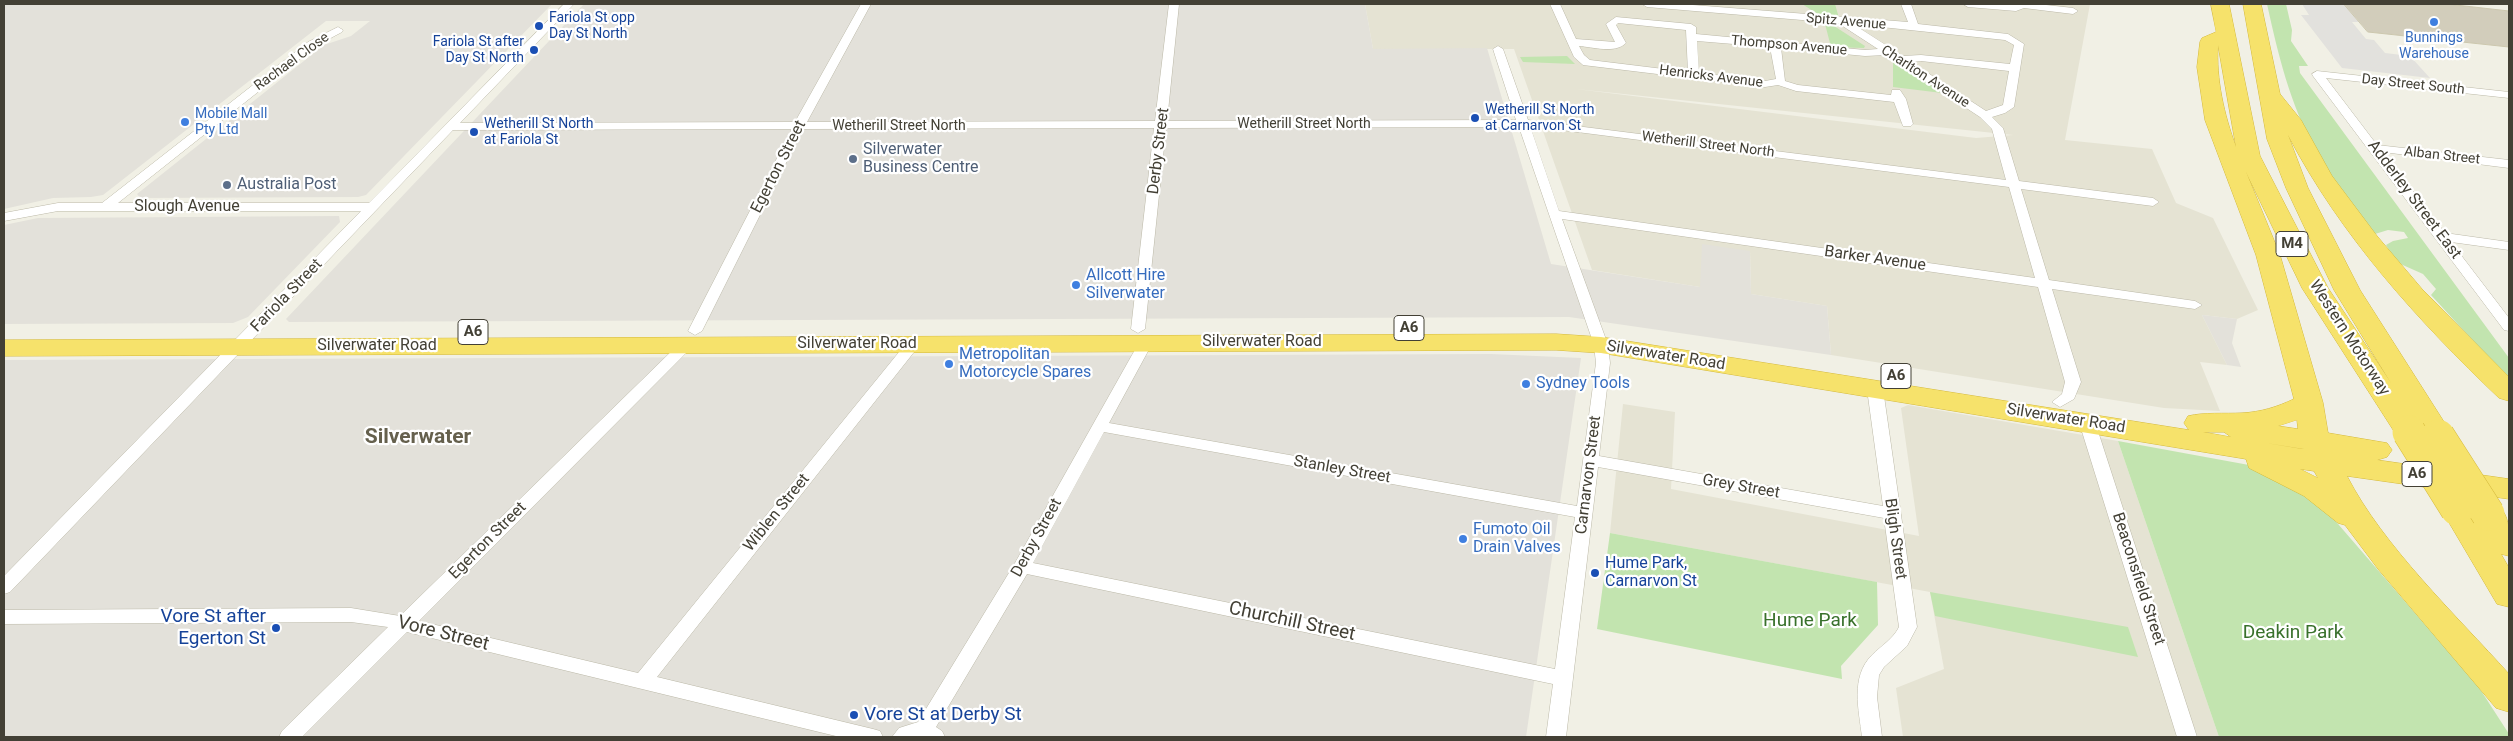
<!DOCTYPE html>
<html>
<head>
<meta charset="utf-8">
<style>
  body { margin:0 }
  #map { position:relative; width:2513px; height:741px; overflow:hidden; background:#f1f0e5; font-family:Roboto,sans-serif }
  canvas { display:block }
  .frame { position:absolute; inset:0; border:5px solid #434035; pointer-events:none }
</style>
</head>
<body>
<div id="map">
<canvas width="2513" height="741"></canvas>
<div class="frame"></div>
</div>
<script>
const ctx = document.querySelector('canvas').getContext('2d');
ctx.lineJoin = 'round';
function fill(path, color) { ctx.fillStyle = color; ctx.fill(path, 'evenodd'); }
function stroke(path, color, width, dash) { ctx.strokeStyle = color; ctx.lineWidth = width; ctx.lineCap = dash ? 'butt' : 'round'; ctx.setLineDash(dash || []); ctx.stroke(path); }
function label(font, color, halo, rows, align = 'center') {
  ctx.font = font + ' Roboto,sans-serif'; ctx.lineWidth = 4.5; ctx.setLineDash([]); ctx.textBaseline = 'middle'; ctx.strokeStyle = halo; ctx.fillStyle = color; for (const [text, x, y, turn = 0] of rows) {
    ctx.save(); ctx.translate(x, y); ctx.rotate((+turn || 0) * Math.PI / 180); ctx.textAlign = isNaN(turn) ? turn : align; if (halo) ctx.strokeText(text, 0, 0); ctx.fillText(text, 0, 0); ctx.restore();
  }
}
fill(new Path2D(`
  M1365,4H2090L2065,140L2152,149L2176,203L2213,218L2258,310L2237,319L2202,315L2227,365L2200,362L2220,411L2164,408L1831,355L1827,306L1751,294L1750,251L1700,287L1592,270L1514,49H1373ZM1576,89L2013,135L1976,138Z
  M1623,404L1675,412L1671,489L1919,536L1901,408L1908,405L2118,441L2219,737H1903L1896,688L1944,669L1930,592L1610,533Z`), '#e5e3d3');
fill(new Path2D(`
  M4,4H552L366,195L358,197L140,198L137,194L324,45L351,36L370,21H326L103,195L91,197L53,198L4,209Z
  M584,4H1365L1373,49L1487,48L1551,264L1700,287L1702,244L1750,251L1751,294L1827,306L1831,355L1569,317L289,322L286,319Z
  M339,216L340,222L248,317L233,323L4,324V225L38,218Z
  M2202,315L2237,319L2232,343L2241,367L2227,365Z
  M1491,354L1581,358L1526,737H4V360Z`), '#e3e1da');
fill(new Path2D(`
  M1802,4H1835L1839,18L1821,16Z
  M2267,4H2286L2292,30L2291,41L2308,66H2299L2300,73L2509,358V380L2431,295L2436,289L2423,274L2396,262L2386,245L2393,241L2408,238L2404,232L2388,230L2375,234C2354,206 2331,179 2315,149C2290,104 2278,54 2267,4Z
  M1825,24H1831L1865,46L1864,48L1831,47Z
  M1567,56L1575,64L1523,62L1520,57Z
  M1893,60L1942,93L1893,87Z
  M2118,441L2249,465L2276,477L2307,498L2332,517L2478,686L2509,734V737H2219Z
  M1610,533L1877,582L1878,625L1841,666L1842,679L1597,629Z
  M1930,592L2128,627L2138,657L1935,616Z`), '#c2e4af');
fill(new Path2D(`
  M2302,4H2344L2359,22H2352L2366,39L2374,40L2385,53L2410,56L2430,78L2342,68L2301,15H2309Z`), '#e2e1dd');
const building = new Path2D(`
  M2344,4H2447L2509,11V47L2368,32Z`);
fill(building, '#d2cdbb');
stroke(building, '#ccc7ae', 1);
const street = new Path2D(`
  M564,4H574L460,123L795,122L861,4H871L807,122L1155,121L1169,4H1179L1167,121L1516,120L1493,49L1498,46L1503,49L1528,120L2006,180L1992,129L1980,117L1886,55L1865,56L1781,48L1785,81L1798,85L1891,95L1892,90H1900L1906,99L1913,124L1911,126H1903L1894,102L1796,91L1778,85L1765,87L1583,65L1574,57L1550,4H1560L1576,39L1615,42L1606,24L1616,17L1691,24L1696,27V34L1865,50L1878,49L1838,23L1647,7L1642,4H1680L1908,22L1901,4H1911L1918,24L2008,34L2024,44L2014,107L2005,113L1992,117L2003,128L2019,181L2153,198L2159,202L2153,206L2021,189L2049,280L2195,301L2202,305L2195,309L2052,289L2081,382L2074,399L2060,407L2052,402L2062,394L2065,382L2038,287L1562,219L1608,345L1610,363L1599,456L1883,506L1867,389L1875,384L1883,389L1917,627L1907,646L1884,667L1879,675L1877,697L1882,737H1862C1859,710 1850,677 1872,655C1881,646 1893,639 1899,627L1884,518L1598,467L1566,737H1546L1553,684L1027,574L936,727L942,731L945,737H892L899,728L918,722L1015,563L1141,339H1151L1153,342L1109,423L1577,506L1596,363L1594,345L1519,127L1166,128L1145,329L1138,333L1131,329L1154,128L803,129L702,331L695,335L688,331L792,129L453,130L10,592L4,594V576L361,211H58L4,221V213L58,203H102L308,42L338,27L343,30L342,32L316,46L118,203H369ZM1618,23L1686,30L1688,72L1590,60L1584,55L1579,46C1593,47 1615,54 1626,43L1616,25ZM1853,24L2005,40L2014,45L2010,64L1921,55L1903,56ZM1697,41L1770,47L1776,79L1765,81L1699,73ZM1921,61L2009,71L2003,105L1986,111L1911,62ZM1530,126L2009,187L2035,278L1559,211ZM1104,432L1575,517L1555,669L1033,563Z
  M1963,4H2037L2073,8L2078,11L2073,14L2024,8L2016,11L1968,7Z
  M2317,71L2509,92V98L2326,78L2377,145L2509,160V168L2383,152L2445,233L2509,242V250L2451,242L2509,318V331L2504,330L2313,76L2312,74Z
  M687,340L692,341L694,344L692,347L419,621L638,673L908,341H918L920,344L918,347L657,677L873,729L880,731L883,737H840L407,632L302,737H279L282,731L388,627L351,622L4,624V610L351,608L400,616L682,341Z
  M2087,417L2093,418L2095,422L2197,737H2177L2079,422L2081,418Z`);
const highway = new Path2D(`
  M2211,4H2229L2260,156L2328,288L2391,383L2334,290L2286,188L2267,139L2243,4H2261L2280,94L2301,120L2332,176L2377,236L2422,289L2509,377V401L2499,398C2418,321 2340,235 2288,135L2308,188L2360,290L2453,436L2448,443L2438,446L2428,443L2422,434L2419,439L2409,441L2399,439L2302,288L2246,172L2280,255L2323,403L2328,433L2387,443L2392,450L2387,457L2377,460L2509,479V499L2347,476C2383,546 2456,615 2509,674V712L2496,708L2378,569L2345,525L2338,523L2304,496L2249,468L2246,459L1601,353L1556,350L4,356V340L1556,334L1601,337L2189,430L2184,423L2188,416C2205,412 2224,414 2242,413C2261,412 2277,407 2294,399L2256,255L2205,120L2197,67L2200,42L2202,38L2216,32ZM2218,45L2236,147C2224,114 2216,80 2218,45ZM2297,420L2298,429L2278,426ZM2203,432H2224L2231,437ZM2266,443L2304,449H2302ZM2300,469L2314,471L2318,478Z
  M2457,498L2468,501L2474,511L2477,506C2513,496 2509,532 2509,556L2501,554L2509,568V607L2497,604L2441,509L2446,501Z`);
stroke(street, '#bcb9a8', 1);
stroke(highway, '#d4b93c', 1);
fill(street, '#fff');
fill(highway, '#f6e26b');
const highwayBridge = new Path2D(`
  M2409,432L2457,509
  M2438,436L2488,514`);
stroke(highwayBridge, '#d4b93c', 34, []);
stroke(highwayBridge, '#f6e26b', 33);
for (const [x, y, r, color] of [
  [2434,22,5,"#3f7fe0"],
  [539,26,5,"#1a4fb4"],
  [534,50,5,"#1a4fb4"],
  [1475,118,5,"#1a4fb4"],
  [185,122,5,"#3f7fe0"],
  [474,132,5,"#1a4fb4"],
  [853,159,5,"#5c6f8a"],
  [227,185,5,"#5c6f8a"],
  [1076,285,5,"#3f7fe0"],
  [949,364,5,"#3f7fe0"],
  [1526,384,5,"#3f7fe0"],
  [1463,539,5,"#3f7fe0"],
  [1595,573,5,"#1a4fb4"],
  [276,628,5,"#1a4fb4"],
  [854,715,5,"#1a4fb4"]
]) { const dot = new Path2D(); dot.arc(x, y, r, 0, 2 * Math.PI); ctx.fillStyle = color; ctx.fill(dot); stroke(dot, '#fff', 2); }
label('14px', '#164399', '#fff', [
  ["Fariola St opp",549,18],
  ["Day St North",549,34],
  ["Fariola St after",524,42,"right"],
  ["Day St North",524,58,"right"],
  ["Wetherill St North",1485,110],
  ["at Carnarvon St",1485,126],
  ["Wetherill St North",484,124],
  ["at Fariola St",484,140]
], 'left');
label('14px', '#434035', '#fff', [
  ["Spitz Avenue",1846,22,5],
  ["Thompson Avenue",1789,46,5],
  ["Rachael Close",292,62,-36],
  ["Henricks Avenue",1711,77,7],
  ["Charlton Avenue",1925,77,33],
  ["Day Street South",2413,85,6],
  ["Wetherill Street North",1304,124],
  ["Wetherill Street North",899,126],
  ["Wetherill Street North",1708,145,7],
  ["Alban Street",2442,156,6]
]);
label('14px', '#366cbe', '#fff', [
  ["Bunnings",2434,38],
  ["Warehouse",2434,54],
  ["Mobile Mall",195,114,"left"],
  ["Pty Ltd",195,130,"left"]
]);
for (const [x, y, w] of [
  [2292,244,32],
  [1409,328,30],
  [473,332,30],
  [1896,376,30],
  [2417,474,30]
]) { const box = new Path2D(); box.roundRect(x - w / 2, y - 12.5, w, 25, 4); ctx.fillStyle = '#fff'; ctx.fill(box); stroke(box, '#434035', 1); }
label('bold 15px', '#434035', null, [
  ["M4",2292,244],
  ["A6",1409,328],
  ["A6",473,332],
  ["A6",1896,376],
  ["A6",2417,474]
]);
label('16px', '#4e5e75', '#fff', [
  ["Silverwater",863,150],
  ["Business Centre",863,168],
  ["Australia Post",237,185]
], 'left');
label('16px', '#434035', '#fff', [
  ["Derby Street",1159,151,-83],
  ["Egerton Street",779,167,-63],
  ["Adderley Street East",2414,200,53],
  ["Slough Avenue",187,207],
  ["Barker Avenue",1875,259,8],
  ["Fariola Street",287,296,-46],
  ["Western Motorway",2349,338,57],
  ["Silverwater Road",1262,342],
  ["Silverwater Road",857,344],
  ["Silverwater Road",377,346],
  ["Silverwater Road",1666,356,9],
  ["Silverwater Road",2066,419,9],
  ["Stanley Street",1342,470,10],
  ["Carnarvon Street",1589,475,-83],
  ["Grey Street",1741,487,10],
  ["Wiblen Street",777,513,-51],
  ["Derby Street",1037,538,-61],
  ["Bligh Street",1895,539,82],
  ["Egerton Street",488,541,-45],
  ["Beaconsfield Street",2138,579,72]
]);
label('16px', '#366cbe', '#fff', [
  ["Allcott Hire",1086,276],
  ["Silverwater",1086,294],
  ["Metropolitan",959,355],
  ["Motorcycle Spares",959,373],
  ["Sydney Tools",1536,384],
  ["Fumoto Oil",1473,530],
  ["Drain Valves",1473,548]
], 'left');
label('16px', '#164399', '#fff', [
  ["Hume Park,",1605,564],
  ["Carnarvon St",1605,582]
], 'left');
label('19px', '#164399', '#fff', [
  ["Vore St after",266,617],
  ["Egerton St",266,639],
  ["Vore St at Derby St",864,715,"left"]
], 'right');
label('19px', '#39712c', '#fff', [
  ["Hume Park",1810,621],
  ["Deakin Park",2293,633]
]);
label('19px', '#434035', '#fff', [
  ["Churchill Street",1292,622,12],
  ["Vore Street",443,634,14]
]);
label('bold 21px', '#65604d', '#fff', [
  ["Silverwater",418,438]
]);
</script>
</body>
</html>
